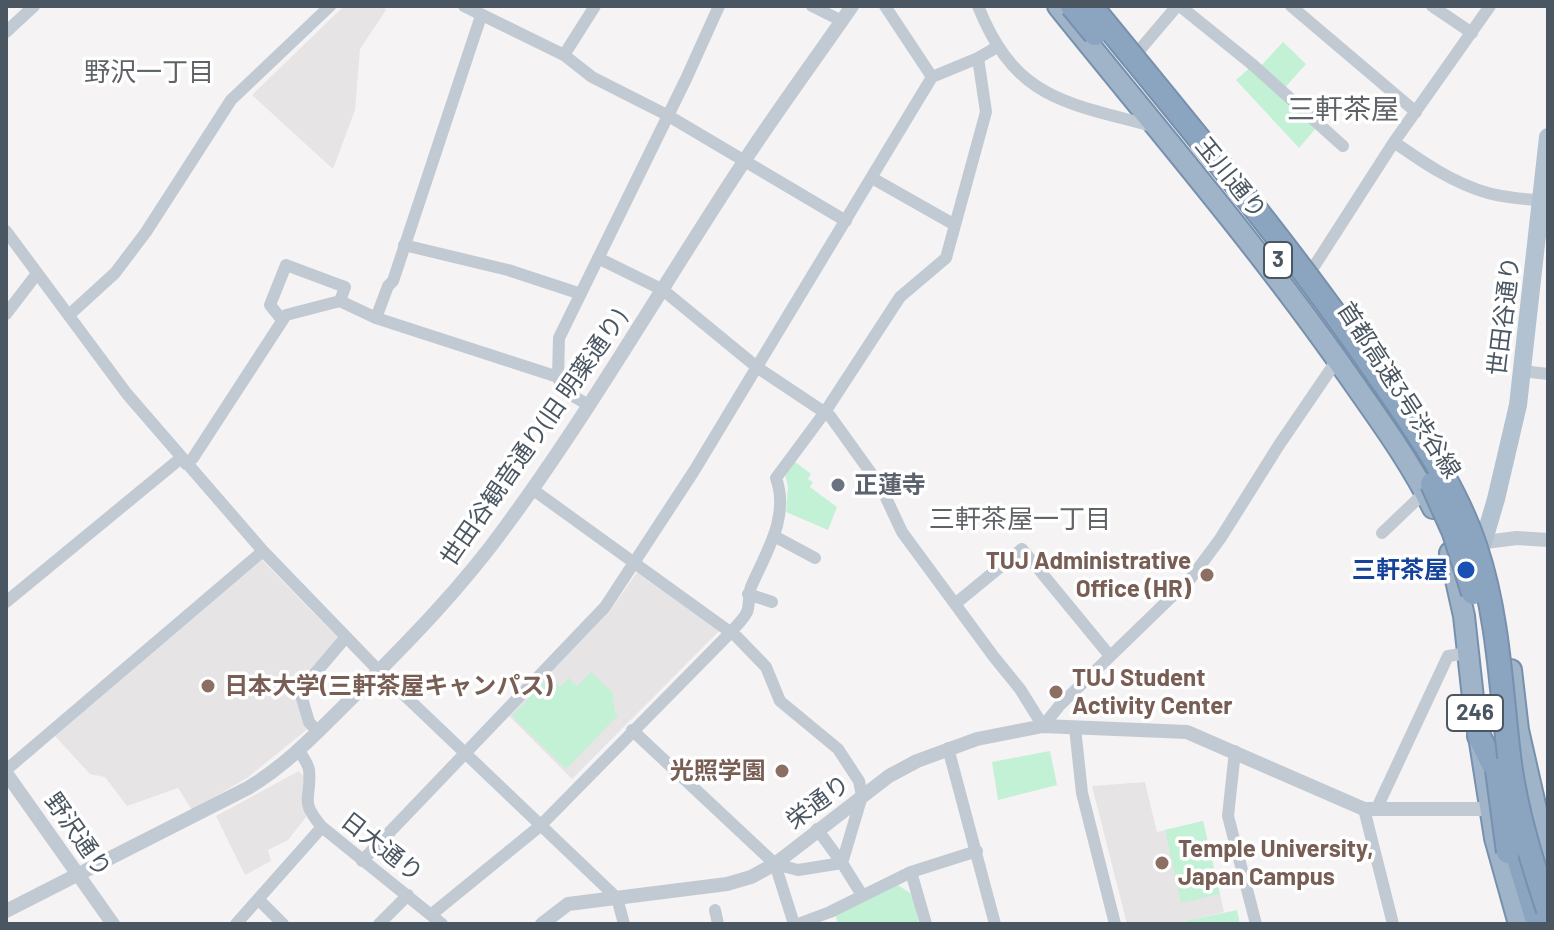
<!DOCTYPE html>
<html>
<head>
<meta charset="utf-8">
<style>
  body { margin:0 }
  #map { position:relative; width:1554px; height:930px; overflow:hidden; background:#f5f3f3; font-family:Barlow,sans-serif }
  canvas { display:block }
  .frame { position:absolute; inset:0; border:8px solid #4a5661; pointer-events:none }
</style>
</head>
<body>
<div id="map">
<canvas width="1554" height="930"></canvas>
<div class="frame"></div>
</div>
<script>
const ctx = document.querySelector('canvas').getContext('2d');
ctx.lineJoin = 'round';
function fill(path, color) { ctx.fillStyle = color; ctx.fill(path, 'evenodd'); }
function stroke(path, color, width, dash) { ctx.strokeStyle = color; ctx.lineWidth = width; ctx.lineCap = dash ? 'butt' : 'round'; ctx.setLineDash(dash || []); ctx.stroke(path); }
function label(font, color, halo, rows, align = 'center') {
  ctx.font = font + ' Barlow,"Noto Sans JP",sans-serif'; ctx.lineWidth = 7; ctx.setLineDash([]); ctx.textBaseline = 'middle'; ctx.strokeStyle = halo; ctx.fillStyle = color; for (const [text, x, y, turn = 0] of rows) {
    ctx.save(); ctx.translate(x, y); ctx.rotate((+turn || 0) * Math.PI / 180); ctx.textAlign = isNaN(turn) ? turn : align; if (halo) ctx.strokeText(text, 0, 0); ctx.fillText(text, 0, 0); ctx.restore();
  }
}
fill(new Path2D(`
  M344,6H382L386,10L360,49L355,110L333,169L252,95Z
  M262,560L339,639L298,697L310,727L247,778L192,810L178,788L127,806L105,777L90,774L55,736Z
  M637,572L720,630L572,779L509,716L610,611Z
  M299,771L304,777L302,793L306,817L288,840L268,850L271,861L245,875L216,816Z
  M1145,782L1157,832L1203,821L1224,912L1186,921V924H1127L1092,786Z`), '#e6e4e5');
fill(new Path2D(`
  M1283,42L1306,64L1281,92L1317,127L1299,148L1236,80L1253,65L1258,69Z
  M794,461L811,474L808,479L813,482L810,487L837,507L828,530L786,512L788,487L785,474Z
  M591,672L612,692L615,712L618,715L566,769L512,716L549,677L560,687L569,678L577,686Z
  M1050,751L1057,785L998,800L992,762Z
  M1203,821L1220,894L1181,903L1165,830Z
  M898,885L913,895L919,924H838L835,914Z
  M1237,910L1240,924H1186L1185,921Z`), '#c3f1d5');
const trunk = new Path2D(`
  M1058,6C1156,128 1258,246 1348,375C1378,418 1410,461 1433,508
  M1450,553L1464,616L1473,698L1495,838L1519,924
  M1511,670L1518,730L1548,862`);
const motorway = new Path2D(`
  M1479,736L1504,787
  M1512,829L1517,855L1538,924`);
stroke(trunk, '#7690ad', 24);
stroke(motorway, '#7690ad', 26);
stroke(new Path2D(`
  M464,6L564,55L592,77L667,115L846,221
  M812,6L842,21
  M885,6L932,77
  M978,6C1016,101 1066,102 1155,127
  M1180,6L1253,65L1343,146
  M1291,6L1416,112
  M1432,6L1472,33
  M6,32L34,6
  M1137,53L1177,6
  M564,55L595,6
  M1394,142C1424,163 1453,183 1488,193C1506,198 1526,199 1545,201
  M872,178L955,225
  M6,231L127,394L263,551L379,671L617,898L624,924
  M404,245L508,270L581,294
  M598,258L663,290L758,368L830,416L881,487L902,532L994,657L1020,689L1043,726L1060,705L1191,578L1220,539L1279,445L1337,360
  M1313,268L1394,142L1490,6
  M6,314L36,275
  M69,315L115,273L146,232L231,100L330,6
  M376,318L388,286L393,281L481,16
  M282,320L270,305L286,265L345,287L340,301
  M1522,371L1548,374
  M558,377L559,338L686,79L719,6
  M186,464L193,458L286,315L340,301L376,318L558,377C562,392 575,397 587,404
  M532,489L737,637L766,667L780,701L838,749L859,781L862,796L842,863
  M1382,533L1425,492
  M774,536L815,558
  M748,594L772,602
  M6,602L181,458
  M955,604L1022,549L1110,656
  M1075,728L1082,793L1115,924
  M632,730L775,864L798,870L842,863
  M318,732L309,722L301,695L312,677L346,637
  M948,748L995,924
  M1235,751L1228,816L1256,924
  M300,752C303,757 308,764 309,770C312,799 298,799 322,827L442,924
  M6,770L263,551
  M1364,809L1393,924
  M1376,810L1448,656L1468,653
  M817,829L842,863L862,895
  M362,861L605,607L694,471L932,77L978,58L997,47
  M775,864L794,924
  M911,872L926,924
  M258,899L283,924
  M715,910L718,924
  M432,914L540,826L731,632C735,627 744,619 747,612C750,605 748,595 751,587C766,552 790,517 776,478L825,412L900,297L946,258L986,112L978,58
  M236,924L322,827
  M379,924L408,895
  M798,924L830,912L911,872L977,851`), '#c1cad2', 12);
stroke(new Path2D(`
  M1477,543L1517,538L1548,540
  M6,773L113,924
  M6,911L248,788C292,761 320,729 357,693C410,640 462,587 506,526C592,409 665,281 745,160C779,108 817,57 852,6
  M542,924L568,904L727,884L751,877L775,864L889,776L917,761L977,739L1043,726L1187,732L1364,809H1490`), '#c1cad2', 14);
stroke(new Path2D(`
  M1475,558L1483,543L1496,499L1518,405L1548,137`), '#b3c2d1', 18);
stroke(trunk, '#9fb4c9', 20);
stroke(motorway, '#8ba5c1', 22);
const motorwayBridge = new Path2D(`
  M1072,6L1095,34
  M1091,6C1187,124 1285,240 1371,365C1411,423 1454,481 1476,548C1499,617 1501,692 1510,764C1517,814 1532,862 1548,910
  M1432,484L1454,533L1473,593
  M1497,770L1508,852`);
stroke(motorwayBridge, '#7690ad', 26, []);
stroke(motorwayBridge, '#8ba5c1', 22);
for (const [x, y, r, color] of [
  [838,485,8,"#6b7280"],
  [1466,570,10,"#1a4fb4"],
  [1207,575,8,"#8d6e63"],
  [208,686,8,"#8d6e63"],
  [1056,692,8,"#8d6e63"],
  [782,771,8,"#8d6e63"],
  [1162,863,8,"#8d6e63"]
]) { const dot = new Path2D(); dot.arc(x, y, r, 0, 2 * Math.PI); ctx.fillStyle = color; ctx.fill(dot); stroke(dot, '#fff', 3); }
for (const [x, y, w] of [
  [1278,260,28],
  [1475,713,56]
]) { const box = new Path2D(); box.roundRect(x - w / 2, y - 18, w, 36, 6); ctx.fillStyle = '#fff'; ctx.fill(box); stroke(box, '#4a5661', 2); }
label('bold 22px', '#4a5661', null, [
  ["3",1278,260],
  ["246",1475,713]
]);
label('24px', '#4a5661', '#fff', [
  ["玉川通り",1231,178,51],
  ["世田谷通り",1504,316,-83],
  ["首都高速3号渋谷線",1399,390,57],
  ["世田谷観音通り(旧 明薬通り)",534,438,-55],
  ["栄通り",818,802,-37],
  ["野沢通り",78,835,55],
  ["日大通り",382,847,38]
]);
label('bold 24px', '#5b616d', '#fff', [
  ["正蓮寺",854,485]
], 'left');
label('bold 24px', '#785e54', '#fff', [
  ["TUJ Administrative",1191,561,"right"],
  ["Office (HR)",1191,589,"right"],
  ["TUJ Student",1072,678],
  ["Activity Center",1072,706],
  ["日本大学(三軒茶屋キャンパス)",224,686],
  ["光照学園",766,771,"right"],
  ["Temple University,",1178,849],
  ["Japan Campus",1178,877]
], 'left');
label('bold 24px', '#164399', '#fff', [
  ["三軒茶屋",1448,570]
], 'right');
label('26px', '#5f6368', '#fff', [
  ["野沢一丁目",149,72],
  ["三軒茶屋一丁目",1020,519]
]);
label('28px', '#5f6368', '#fff', [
  ["三軒茶屋",1343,110]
]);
</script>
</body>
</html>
